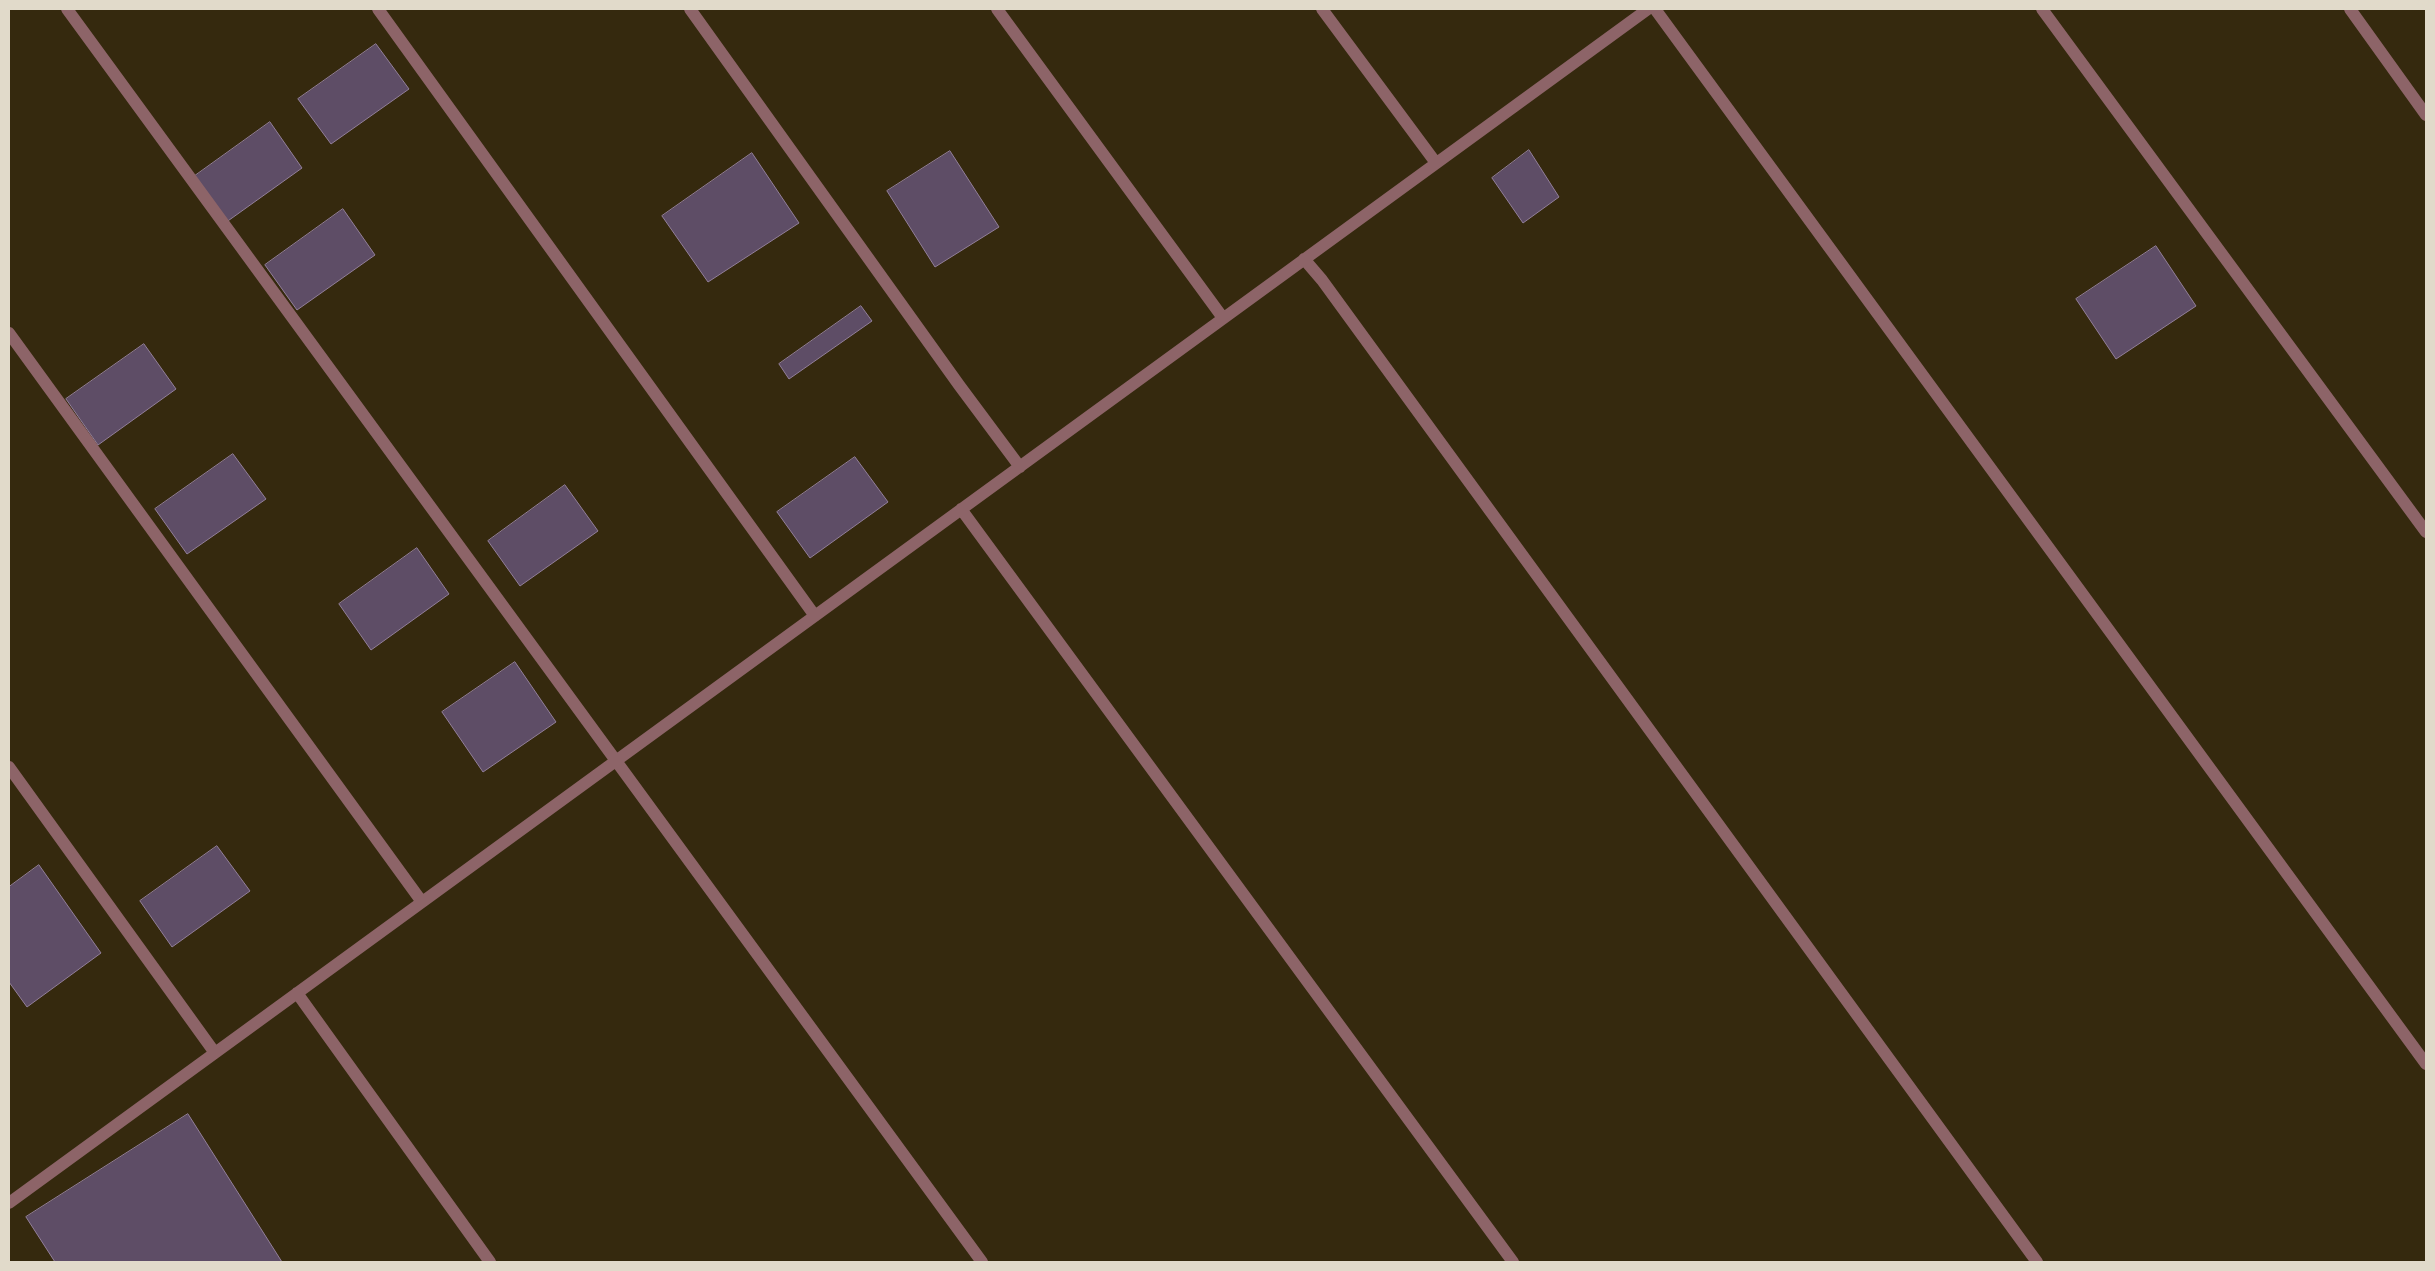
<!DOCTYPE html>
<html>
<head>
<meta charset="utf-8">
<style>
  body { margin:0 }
  #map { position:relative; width:2435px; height:1271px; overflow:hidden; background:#35290e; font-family:Manrope,sans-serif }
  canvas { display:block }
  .frame { position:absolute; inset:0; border:10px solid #e1daca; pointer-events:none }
</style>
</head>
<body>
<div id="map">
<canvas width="2435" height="1271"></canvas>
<div class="frame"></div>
</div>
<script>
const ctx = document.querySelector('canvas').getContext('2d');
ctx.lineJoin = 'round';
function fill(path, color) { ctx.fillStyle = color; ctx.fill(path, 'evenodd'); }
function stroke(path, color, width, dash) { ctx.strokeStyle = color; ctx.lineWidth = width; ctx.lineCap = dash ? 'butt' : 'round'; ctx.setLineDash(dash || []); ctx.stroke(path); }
const building = new Path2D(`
  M376,44L409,89L331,144L298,99Z
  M270,122L302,168L225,223L192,178Z
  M1529,150L1559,197L1523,223L1492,178Z
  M950,151L999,227L935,267L887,191Z
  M752,153L799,223L708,282L662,216Z
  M343,209L375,255L297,310L265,265Z
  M2156,246L2196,306L2116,359L2076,299Z
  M861,306L872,321L789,379L779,364Z
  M144,344L176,389L98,445L66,399Z
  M233,454L266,499L187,554L155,509Z
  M855,457L888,502L810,558L777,512Z
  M565,485L598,531L520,586L488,541Z
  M417,548L449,594L371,650L339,604Z
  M515,662L556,722L483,772L442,712Z
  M217,846L250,891L172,947L140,901Z
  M39,865L101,953L27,1007L9,982V887Z
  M188,1114L282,1262H55L26,1217Z`);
fill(building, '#5e4d66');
stroke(building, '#927f9a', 1);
stroke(new Path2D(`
  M67,9L982,1262
  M378,9L815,616
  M690,9L959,385L1020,467
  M997,9L1223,318
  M1322,9L1436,163
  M1655,9L2426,1064
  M2042,9L2426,532
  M2350,9L2426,115
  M1304,259L1322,280L2037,1262
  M9,333L422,902
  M961,509L1513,1262
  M9,767L215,1053
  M297,993L490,1262
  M9,1203L1648,9`), '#8d6468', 12);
</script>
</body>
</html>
